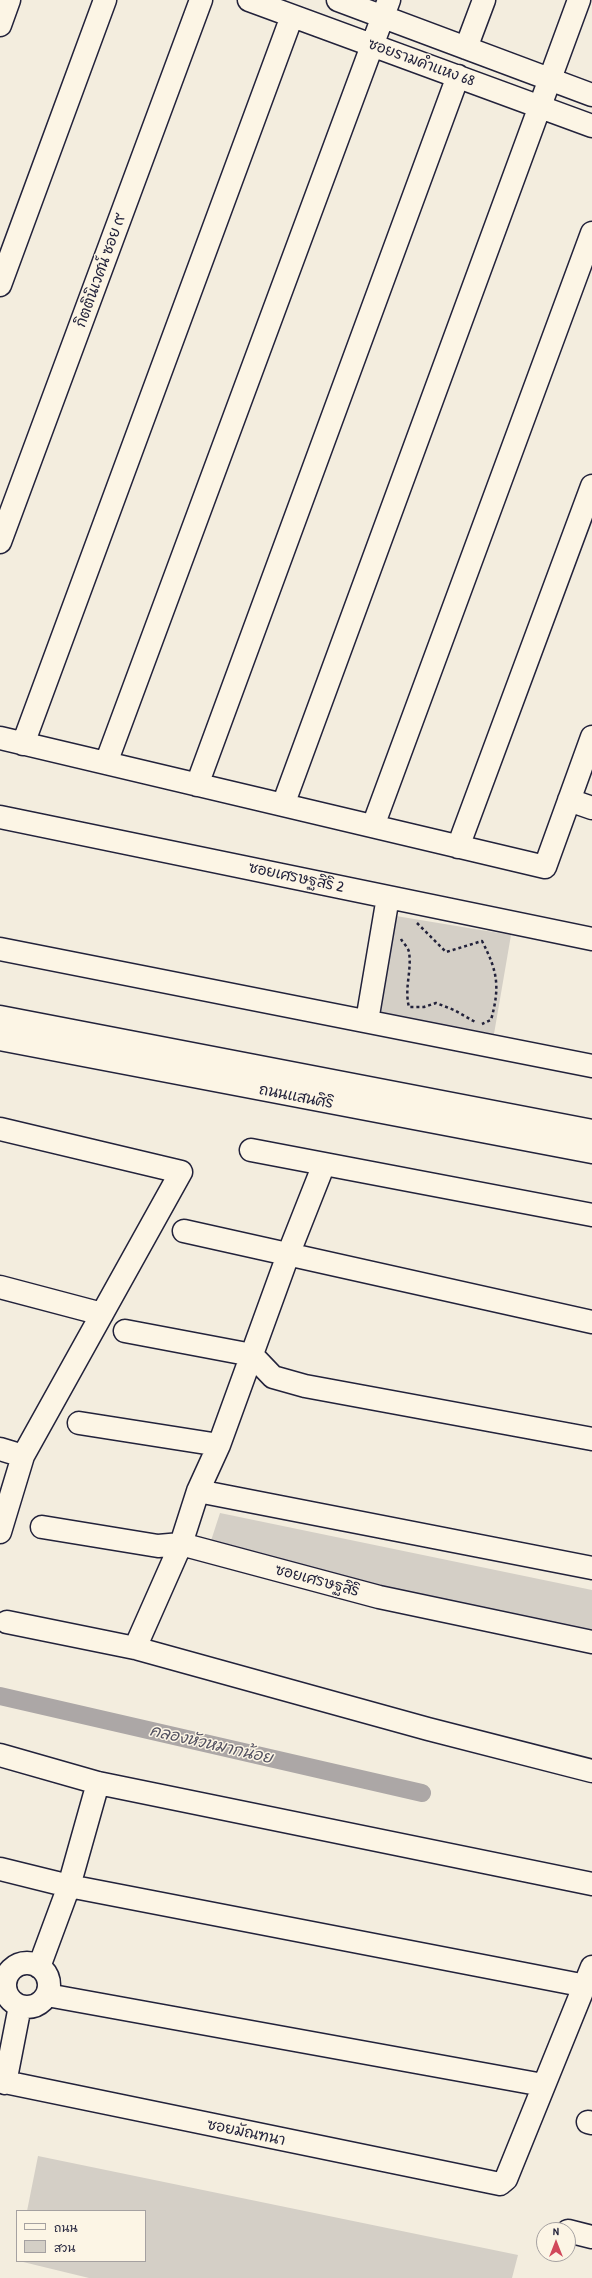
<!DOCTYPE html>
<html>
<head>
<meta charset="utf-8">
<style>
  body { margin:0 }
  #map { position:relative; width:592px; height:2278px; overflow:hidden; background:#f3edde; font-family:"Patrick Hand","Playpen Sans Thai",sans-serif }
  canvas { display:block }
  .legend { position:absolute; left:16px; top:2210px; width:130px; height:52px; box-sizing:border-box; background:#fcf5e5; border:1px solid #a5a1a1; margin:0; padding:5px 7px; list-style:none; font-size:12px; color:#22223b }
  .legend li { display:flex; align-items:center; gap:8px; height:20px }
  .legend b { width:20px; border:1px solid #a5a1a1 }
  .north { position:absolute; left:536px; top:2222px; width:40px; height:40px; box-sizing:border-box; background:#fcf5e5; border:1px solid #a5a1a1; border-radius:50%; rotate:0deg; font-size:11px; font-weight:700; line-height:16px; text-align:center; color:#22223b }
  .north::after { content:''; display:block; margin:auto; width:14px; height:18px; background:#d1495b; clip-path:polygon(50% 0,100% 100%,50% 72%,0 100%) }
</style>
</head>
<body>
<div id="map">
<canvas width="592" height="2278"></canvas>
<ul class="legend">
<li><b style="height:5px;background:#fcf5e5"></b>ถนน</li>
<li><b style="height:11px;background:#d4cfc6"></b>สวน</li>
</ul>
<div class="north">N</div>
</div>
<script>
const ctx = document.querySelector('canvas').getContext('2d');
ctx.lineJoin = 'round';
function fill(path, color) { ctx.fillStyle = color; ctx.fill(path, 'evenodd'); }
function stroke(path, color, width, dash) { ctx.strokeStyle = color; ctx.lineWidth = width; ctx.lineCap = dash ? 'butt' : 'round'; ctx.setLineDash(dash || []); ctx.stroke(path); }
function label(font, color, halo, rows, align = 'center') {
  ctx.font = font + ' "Patrick Hand","Playpen Sans Thai",sans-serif'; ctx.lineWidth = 3; ctx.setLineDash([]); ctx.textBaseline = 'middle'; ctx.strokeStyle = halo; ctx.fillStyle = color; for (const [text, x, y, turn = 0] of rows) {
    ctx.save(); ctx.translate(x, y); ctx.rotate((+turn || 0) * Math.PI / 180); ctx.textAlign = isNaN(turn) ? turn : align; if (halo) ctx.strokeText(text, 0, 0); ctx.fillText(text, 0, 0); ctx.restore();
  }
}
fill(new Path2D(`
  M396,916L511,935L494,1034L379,1014Z
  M220,1513L592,1590V1633L207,1553Z
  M38,2156L518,2255L512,2278H89L19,2261H145V2211H27Z`), '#d4cfc6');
stroke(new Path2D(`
  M0,1696L422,1793`), '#aca7a6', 18);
const minor = new Path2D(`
  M249,0L592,126
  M338,0L592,95
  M0,25L9,0
  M466,48L484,0
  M0,285L105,0
  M0,542L201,0
  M0,738L545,867L592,737
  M23,744L292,16
  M106,763L389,0
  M197,785L458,76
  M569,800L592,808
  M283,805L579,0
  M0,817L592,939
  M373,826L592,233
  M458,847L592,486
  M0,949L592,1066
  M0,1017L592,1131
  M367,1021L388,897
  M0,1039L592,1152
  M0,1129L181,1172L23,1456L0,1532
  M251,1150L592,1215
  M184,1231L592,1322
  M0,1287L102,1314
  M125,1331L252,1355L273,1377L305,1386L592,1439
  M79,1423L219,1445
  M0,1449L23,1456
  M198,1491L592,1568
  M42,1527L158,1546L181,1544L379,1597L592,1642
  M7,1622L135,1648L428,1729L592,1771
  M135,1648L181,1544L198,1491L219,1445L288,1255L324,1164
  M0,1755L98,1783L592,1884
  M0,1869L69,1886L586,1986
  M5 1985a22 22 0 1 1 44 0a22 22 0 1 1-44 0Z
  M39,1967L69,1886L98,1783
  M47,1995L543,2085
  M0,2081L500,2184L506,2179L592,1967
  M5,2083L20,2006
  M588,2122L592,2123
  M568,2231L592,2237`);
stroke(minor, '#22223b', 25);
stroke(new Path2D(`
  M417,923L446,952L482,941C498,972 500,987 491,1020L482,1024
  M401,939C403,943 408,947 409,952C412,971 404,988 409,1007H424L436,1003L454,1010L477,1023`), '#22223b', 2.5, [3, 3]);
stroke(minor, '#fcf5e5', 22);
label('15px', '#22223b', '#fcf5e5', [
  ["ซอยรามคำแหง 68",421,63,20],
  ["กิตตินิเวศน์ ซอย ๙",101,271,-70],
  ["ซอยเศรษฐสิริ 2",296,878,12],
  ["ถนนแสนศิริ",296,1097,11],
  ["ซอยเศรษฐสิริ",317,1581,15],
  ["ซอยมัณฑนา",246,2133,12]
]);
label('italic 16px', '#525160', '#fcf5e5', [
  ["คลองหัวหมากน้อย",211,1745,13]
]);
</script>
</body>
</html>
